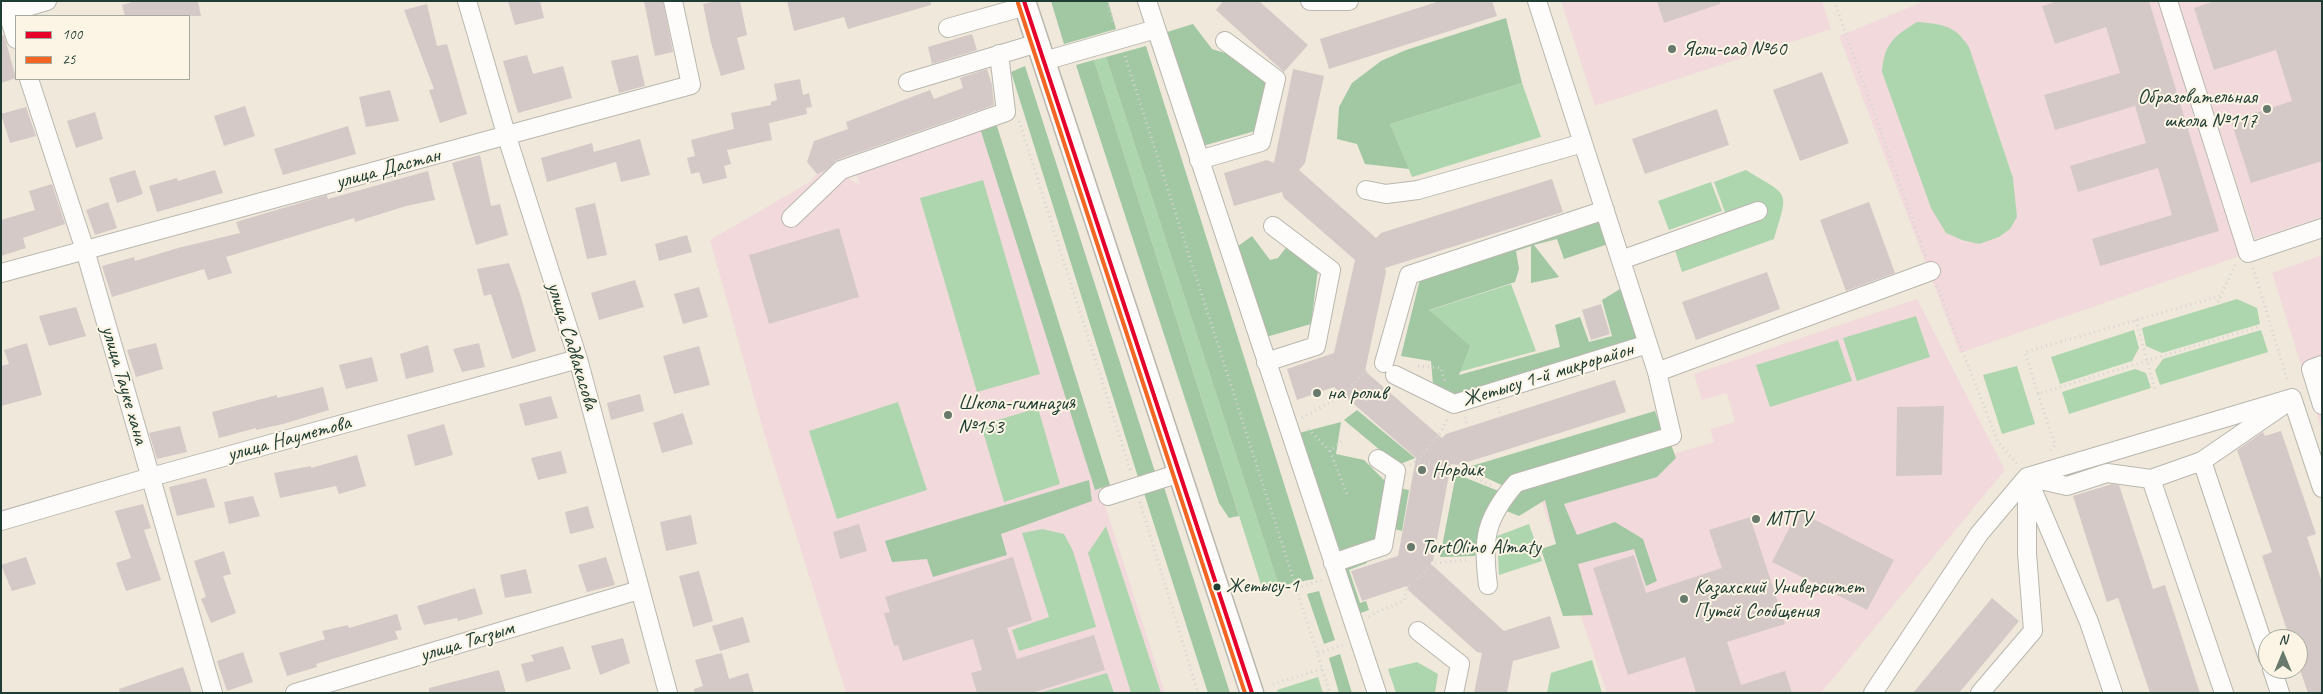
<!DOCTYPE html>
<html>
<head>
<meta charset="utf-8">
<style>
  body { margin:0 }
  #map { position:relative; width:2323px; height:694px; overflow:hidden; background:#efe8db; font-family:Caveat,sans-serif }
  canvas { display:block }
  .frame { position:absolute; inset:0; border:2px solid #1f3d34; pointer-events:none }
  .legend { position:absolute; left:15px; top:15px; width:175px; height:65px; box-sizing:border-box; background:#fcf5e5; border:1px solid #a4ab9e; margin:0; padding:6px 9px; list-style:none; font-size:15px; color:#1f3d34 }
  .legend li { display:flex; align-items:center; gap:10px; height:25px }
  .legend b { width:25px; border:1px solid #a4ab9e }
  .north { position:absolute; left:2258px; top:629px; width:50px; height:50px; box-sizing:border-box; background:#fcf5e5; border:1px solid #a4ab9e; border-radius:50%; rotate:0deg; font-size:14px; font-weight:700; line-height:20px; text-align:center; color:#1f3d34 }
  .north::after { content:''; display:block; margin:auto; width:18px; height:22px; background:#68796e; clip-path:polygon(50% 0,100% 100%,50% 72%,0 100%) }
</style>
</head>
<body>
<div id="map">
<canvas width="2323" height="694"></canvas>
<div class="frame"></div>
<ul class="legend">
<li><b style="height:6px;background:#e4002b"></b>100</li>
<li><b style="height:6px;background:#f26522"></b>25</li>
</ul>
<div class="north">N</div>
</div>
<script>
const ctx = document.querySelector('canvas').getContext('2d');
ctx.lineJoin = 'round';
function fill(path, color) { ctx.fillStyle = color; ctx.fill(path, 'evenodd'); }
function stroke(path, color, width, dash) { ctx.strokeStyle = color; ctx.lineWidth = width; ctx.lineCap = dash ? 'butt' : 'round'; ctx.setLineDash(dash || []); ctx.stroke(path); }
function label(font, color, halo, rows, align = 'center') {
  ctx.font = font + ' Caveat,sans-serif'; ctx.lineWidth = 4; ctx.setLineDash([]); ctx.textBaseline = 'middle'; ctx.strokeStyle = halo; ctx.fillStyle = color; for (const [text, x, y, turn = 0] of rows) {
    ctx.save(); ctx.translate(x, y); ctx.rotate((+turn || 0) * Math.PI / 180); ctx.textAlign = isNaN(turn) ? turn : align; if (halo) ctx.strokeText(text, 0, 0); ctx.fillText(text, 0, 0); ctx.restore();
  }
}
fill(new Path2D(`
  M1561,1H1822L1831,29L1595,106Z
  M1925,1H2164L2248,253L1960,353L1839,36Z
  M2177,1H2322V217L2255,239Z
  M984,126L1165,693H846L764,433L710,240L810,182L817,174L838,166L843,175L860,185L855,171Z
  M2322,255V431L2272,273Z
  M1917,299L2005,470L1821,693H1607L1539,494L1714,442L1710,429L1735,422L1727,393L1702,400L1694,374Z`), '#f2dadc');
fill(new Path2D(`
  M1917,22C1942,24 1955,25 1969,47L2013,178L2017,217L2010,229L1999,237L1979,244L1962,240L1946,233L1931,208L1882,72C1884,44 1894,36 1917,22Z
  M1106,57L1279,586L1263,591L1094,60Z
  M1522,83L1541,137L1412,177L1390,124Z
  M1746,170C1790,197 1789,189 1774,239L1682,272L1670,235L1726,215L1714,182Z
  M983,180L1040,374L977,392L920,198Z
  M1711,182L1722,211L1669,230L1658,201Z
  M1511,284L1536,351L1448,375L1430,310Z
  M2237,299L2257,308L2260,324L2162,353L2146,346L2142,328Z
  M1916,316L1930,357L1857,381L1843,338Z
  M2134,330L2139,348L2132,361L2060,384L2051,357Z
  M2261,330L2268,352L2160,385L2155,370L2163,359Z
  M1838,340L1852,381L1770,407L1756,365Z
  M2017,366L2035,424L2002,434L1983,375Z
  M2135,369L2146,373L2151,388L2069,414L2062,392Z
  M898,402L927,490L837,519L809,431Z
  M1038,408L1060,484L1004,502L981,425Z
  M1529,524L1542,561L1499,575L1497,536Z
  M1106,526L1161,693H1131L1088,553Z
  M1042,529L1064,534L1073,551L1096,627L1019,651L1012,630L1049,617L1022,533Z
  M1592,660L1602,693H1547L1551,673Z
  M1417,662L1438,674L1435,693H1396L1388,669Z
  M1107,673L1114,693H1039Z
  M1318,677L1323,693H1278L1277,690Z`), '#aed6ae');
fill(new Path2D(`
  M1051,1H1108L1116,29L1064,44Z
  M1506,18L1522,83L1390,124L1409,169L1365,164L1357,144L1337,139L1339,107L1352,83L1381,61L1406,50Z
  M1193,24L1212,49L1241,58L1269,79L1255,131L1199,147L1164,33Z
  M1146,46L1314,579L1279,586L1106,57Z
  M1094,60L1239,516L1229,518L1219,503L1076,65Z
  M1025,66L1155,472L1138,477L1011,72Z
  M995,120L1110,485L1095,490L979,125Z
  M1603,216L1611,243L1564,259L1557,239L1534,245L1559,277L1531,283V246L1516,251L1519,269L1515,282L1429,310L1470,346L1459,375L1560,347L1555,325L1580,317L1589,342L1612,336L1602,300L1625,286L1645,349L1465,406L1434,396L1431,361L1401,356L1421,275Z
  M1252,236L1270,260L1278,258L1288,245L1318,269L1311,324L1266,337L1234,249Z
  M1357,410L1415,458L1398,465L1344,420Z
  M1655,411L1662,432L1506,487L1465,468Z
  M1341,422L1336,454L1364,460L1386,482L1378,538L1372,542L1337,553L1299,433Z
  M1670,442L1676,458L1657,477L1564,504L1577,535L1615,522L1643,539L1657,581L1646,586L1634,549L1578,564L1593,615L1563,616L1541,549L1556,544L1545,500L1519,516L1504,510L1517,487Z
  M1456,474L1501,492L1485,514L1475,556L1440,557Z
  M1089,480L1092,501L1001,534L1007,555L933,577L927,559L892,562L885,541Z
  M1164,487L1230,693H1208L1144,493Z
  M1398,488L1409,490L1402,531L1390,528Z
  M1364,557L1367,563L1349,570L1360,603L1366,601L1369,610L1358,614L1340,564Z
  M1319,591L1335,640L1324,644L1307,594Z
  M1340,654L1352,693H1339L1329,658Z`), '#a1c7a3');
fill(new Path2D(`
  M136,1H198L201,16H125L122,5Z
  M508,1H540L544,18L515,25Z
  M644,1H663L673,52L655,56Z
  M717,1H740L747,35L737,38L745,69L721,76L711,43L703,4Z
  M787,1H931V5L848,29L844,17L794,31Z
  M1223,1H1259L1308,45L1284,72L1216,10Z
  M1440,1H1492L1497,16L1329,69L1320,39Z
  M1657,1H1720V4L1664,23Z
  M2059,1H2149L2219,231L2100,266L2092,239L2172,215L2158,168L2078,192L2070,166L2146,143L2135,106L2055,130L2044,95L2120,73L2106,27L2055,44L2042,6Z
  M2215,1H2322V161L2251,183L2231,121L2292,101L2276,50L2214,70L2194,8Z
  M427,4L437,46L447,44L467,114L440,123L429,90L434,89L404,10Z
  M972,34L977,50L932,64L928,47Z
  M4,35L16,78L1,83V36Z
  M527,55L533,74L563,66L572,98L518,113L503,61Z
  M638,55L645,86L619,93L611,61Z
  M987,69L992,85L994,105L837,160L825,171L817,174L807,162L814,141L848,129L846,122L930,90L934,99L963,88L960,78Z
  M1293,69L1324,76L1305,163L1299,170L1376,238L1381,233L1552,179L1563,212L1385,268L1386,272L1365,371L1442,438L1446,434L1615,380L1626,412L1458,465L1451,464L1433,561L1430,563L1504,631L1550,616L1560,648L1513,661L1507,693H1474L1482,653L1477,652L1409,591L1407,586L1362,601L1351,571L1398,556L1416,458L1334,387L1297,400L1287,369L1334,353L1355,260L1284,198L1282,192L1234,206L1224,173L1267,160L1274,163Z
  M1822,72L1849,143L1800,161L1773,90Z
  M800,79L803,95L809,93L812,107L806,108L807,114L769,123L772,140L727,150L731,164L724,166L727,178L703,184L699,172L691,174L687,158L695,156L691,140L734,129L731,113L771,105V102L777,100L774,84Z
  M390,90L399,121L366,127L359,97Z
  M245,106L255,136L224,146L214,116Z
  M26,107L36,136L10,143L1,114Z
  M1717,109L1729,145L1645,174L1632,139Z
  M95,112L103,139L76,148L67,121Z
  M348,126L356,154L283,175L274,149Z
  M640,139L650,175L621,182L616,162L547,182L541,158L592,143L594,152Z
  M480,155L491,206L500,204L508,235L476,245L452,163Z
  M135,170L143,194L117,203L109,178Z
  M215,170L223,193L157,212L149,186L177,178L178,181Z
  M428,171L435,200L406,206L355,222L354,218L226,257L232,273L208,280L204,269L112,297L102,266L134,257L135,261L178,248L240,233L236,222L327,195L328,199Z
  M52,184L65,224L23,238L26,248L1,256V220L35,210L29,191Z
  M108,202L117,228L95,235L86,210Z
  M1869,202L1895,273L1846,291L1820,220Z
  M595,203L607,255L587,259L575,208Z
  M839,228L859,297L769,324L749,255Z
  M687,235L692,252L659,261L655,244Z
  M509,263L521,297L536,351L512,359L491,294L484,296L477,269Z
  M1767,272L1780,309L1696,340L1682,302Z
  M635,280L644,307L599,320L591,293Z
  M699,287L708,317L683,324L674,294Z
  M1601,304L1610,334L1591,340L1582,310Z
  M76,307L86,336L49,346L39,316Z
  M27,343L42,395L1,406V366L9,364L4,350Z
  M156,343L163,369L136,377L127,350Z
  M479,343L485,367L462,372L453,349Z
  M428,345L434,372L406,379L400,354Z
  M699,346L710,385L674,394L663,356Z
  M372,357L378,381L346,389L339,365Z
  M323,387L329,410L283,424L256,430V428L219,438L212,412L277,395V398Z
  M640,394L644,411L611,420L607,403Z
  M551,396L558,418L525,426L519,404Z
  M1944,406L1942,475L1896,476L1897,407Z
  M683,413L693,444L662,453L653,423Z
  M444,424L453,455L415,466L407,435Z
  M180,426L187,452L157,459L149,433Z
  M2281,431L2316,534L2307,537L2322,582V693H2308L2298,664V639H2290L2262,556L2272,552L2237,450L2263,432L2265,436Z
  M561,451L567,473L538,480L531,458Z
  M357,455L366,486L339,494L336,486L280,498L274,473L311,466V468Z
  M206,478L215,507L177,516L169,487Z
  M2112,484L2119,485L2153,589L2165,585L2200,693H2150L2118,598L2107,602L2073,496Z
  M253,496L260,516L229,524L224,502Z
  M143,504L151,528L144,530L161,580L126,591L116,563L131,558L115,511Z
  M588,506L594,528L570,534L565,512Z
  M1798,511L1894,560L1867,610L1772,562Z
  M691,515L697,544L666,551L660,522Z
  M1750,517L1785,624L1727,642L1741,685L1785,671L1792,693H1696L1685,657L1628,675L1593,568L1634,555L1646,593L1722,568L1709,530Z
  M859,524L867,551L840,559L833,532Z
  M224,551L231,574L223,576L236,613L211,623L201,599L206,597L194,561Z
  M26,557L36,584L12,591L1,565Z
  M606,557L615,585L587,592L578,565Z
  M1013,557L1032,620L1007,628L1017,659L1094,635L1105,670L1032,693H977L971,673L982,670L973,639L903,661L898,645L894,646L884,613L890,612L885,597Z
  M526,569L532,593L505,598L500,575Z
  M699,571L713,621L693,627L679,576Z
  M475,588L483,614L458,621L457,618L424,625L417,606Z
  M1992,598L2019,621L1959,693H1913Z
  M397,614L402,630L395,631L398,639L316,664L317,667L287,676L279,653L325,639L322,631L348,625L349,628Z
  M743,617L750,642L720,651L712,626Z
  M623,638L630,663L600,675L591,646Z
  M563,646L571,669L526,682L521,664L534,661L531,655Z
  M243,652L253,682L227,691L217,661Z
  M722,653L729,679L748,673L754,693H694V689L703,686L695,660Z
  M183,667L192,693H120L119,689Z
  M499,670L506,693H429V688Z`), '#d5c9c7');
const minor = new Path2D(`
  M4,1L16,39
  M467,1L507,137L578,359L668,693
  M1147,1L1377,693
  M1310,1H1349
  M2168,1L2248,253L2322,228
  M1,15L47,1
  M948,28L1026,6
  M1044,61L1156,29
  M29,79L85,250L213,693
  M908,82L1038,43
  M1199,160L1261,142L1276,79L1225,41
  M1366,190L1386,194L1418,190L1583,143
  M791,218L841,170L1006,112L999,54
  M1621,260L1758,211
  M1,273L691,85L673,1
  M1266,362L1316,346L1331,270L1273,226
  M1384,363L1409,275L1605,210
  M2322,365L2311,369L2322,405
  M1657,372L1931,271
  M1395,375L1454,404L1648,344
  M2292,398L2322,488
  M2202,461L2282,406
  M2027,477L2067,486L2107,473L2151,479
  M2030,484L2089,622L2113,693
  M1108,496L1180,473
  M1,521L151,477L578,359
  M1333,563L1383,546L1396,471L1378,459
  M1488,585C1482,539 1485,519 1516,483L1672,436L1657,372L1537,1
  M1418,631L1460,664L1454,693
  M2272,669L2280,693
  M295,693L639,590
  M1873,693L1979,534L2027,477L2292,398
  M1980,693L2033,631L2027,553V477
  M2224,693L2151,479L2202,461L2268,658`);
const major = new Path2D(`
  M1024,1L1252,693`);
stroke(minor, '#b9b7ae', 20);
stroke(major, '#b9b7ae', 25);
stroke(new Path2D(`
  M1107,1L1114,24
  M1834,1L1926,257
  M1125,56L1330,693
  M1019,121L1131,472
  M2253,268L2288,382
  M1937,286L1998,442L2017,464
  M2220,296L2025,352L2038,394L2261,326
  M2218,302L2236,263
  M2136,320L2155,390
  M1418,366L1441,368L1445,381
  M2038,394L2055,445L2049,452
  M1498,407L1500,414
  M1465,417L1467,424
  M1302,418L1344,394L1368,369
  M1308,429L1330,451L1343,440
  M1330,451L1347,494
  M1417,461L1441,432L1447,419
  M1410,465L1417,461L1468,474L1494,487
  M1140,502L1198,693
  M1297,588L1322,580
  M1369,617L1377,612L1404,601L1407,588L1434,563L1469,560
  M1318,653L1343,645
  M1273,684L1322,669`), '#d6d5d2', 3, [1, 4]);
stroke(minor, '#fdfcfa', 18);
stroke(major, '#fdfcfa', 22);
stroke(new Path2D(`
  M1024,1L1252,693`), '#e4002b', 4);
stroke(new Path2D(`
  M1018,3L1245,693`), '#f26522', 4);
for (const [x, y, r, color] of [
  [1672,49,5,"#68796e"],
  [2267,109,5,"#68796e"],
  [1317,393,5,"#68796e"],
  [948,415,5,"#68796e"],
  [1422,470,5,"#68796e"],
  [1756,519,5,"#68796e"],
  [1411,547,5,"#68796e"],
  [1217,587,4.5,"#1f3d34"],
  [1684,599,5,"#68796e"]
]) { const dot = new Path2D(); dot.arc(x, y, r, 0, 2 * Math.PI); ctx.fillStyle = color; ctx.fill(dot); stroke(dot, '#fcf5e5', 2); }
label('20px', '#1f3d34', '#fcf5e5', [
  ["Жетысу-1",1226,587]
], 'left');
label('21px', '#1f3d34', '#fcf5e5', [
  ["Ясли-сад №60",1682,49],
  ["Образовательная",2257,97,"right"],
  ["школа №117",2257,121,"right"],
  ["на ролив",1327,393],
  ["Школа-гимназия",958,403],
  ["№153",958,427],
  ["Нордик",1432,470],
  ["МТГУ",1766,519],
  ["TortOlino Almaty",1421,547],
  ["Казахский Университет",1694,587],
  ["Путей Сообщения",1694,611]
], 'left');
label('21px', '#1f3d34', '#fcf5e5', [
  ["улица Дастан",388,169,-15],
  ["улица Садвакасова",572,346,73],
  ["Жетысу 1-й микрорайон",1548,375,-17],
  ["улица Тауке хана",124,385,74],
  ["улица Науметова",289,439,-15],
  ["улица Тагзым",467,642,-17]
]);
</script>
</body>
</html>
